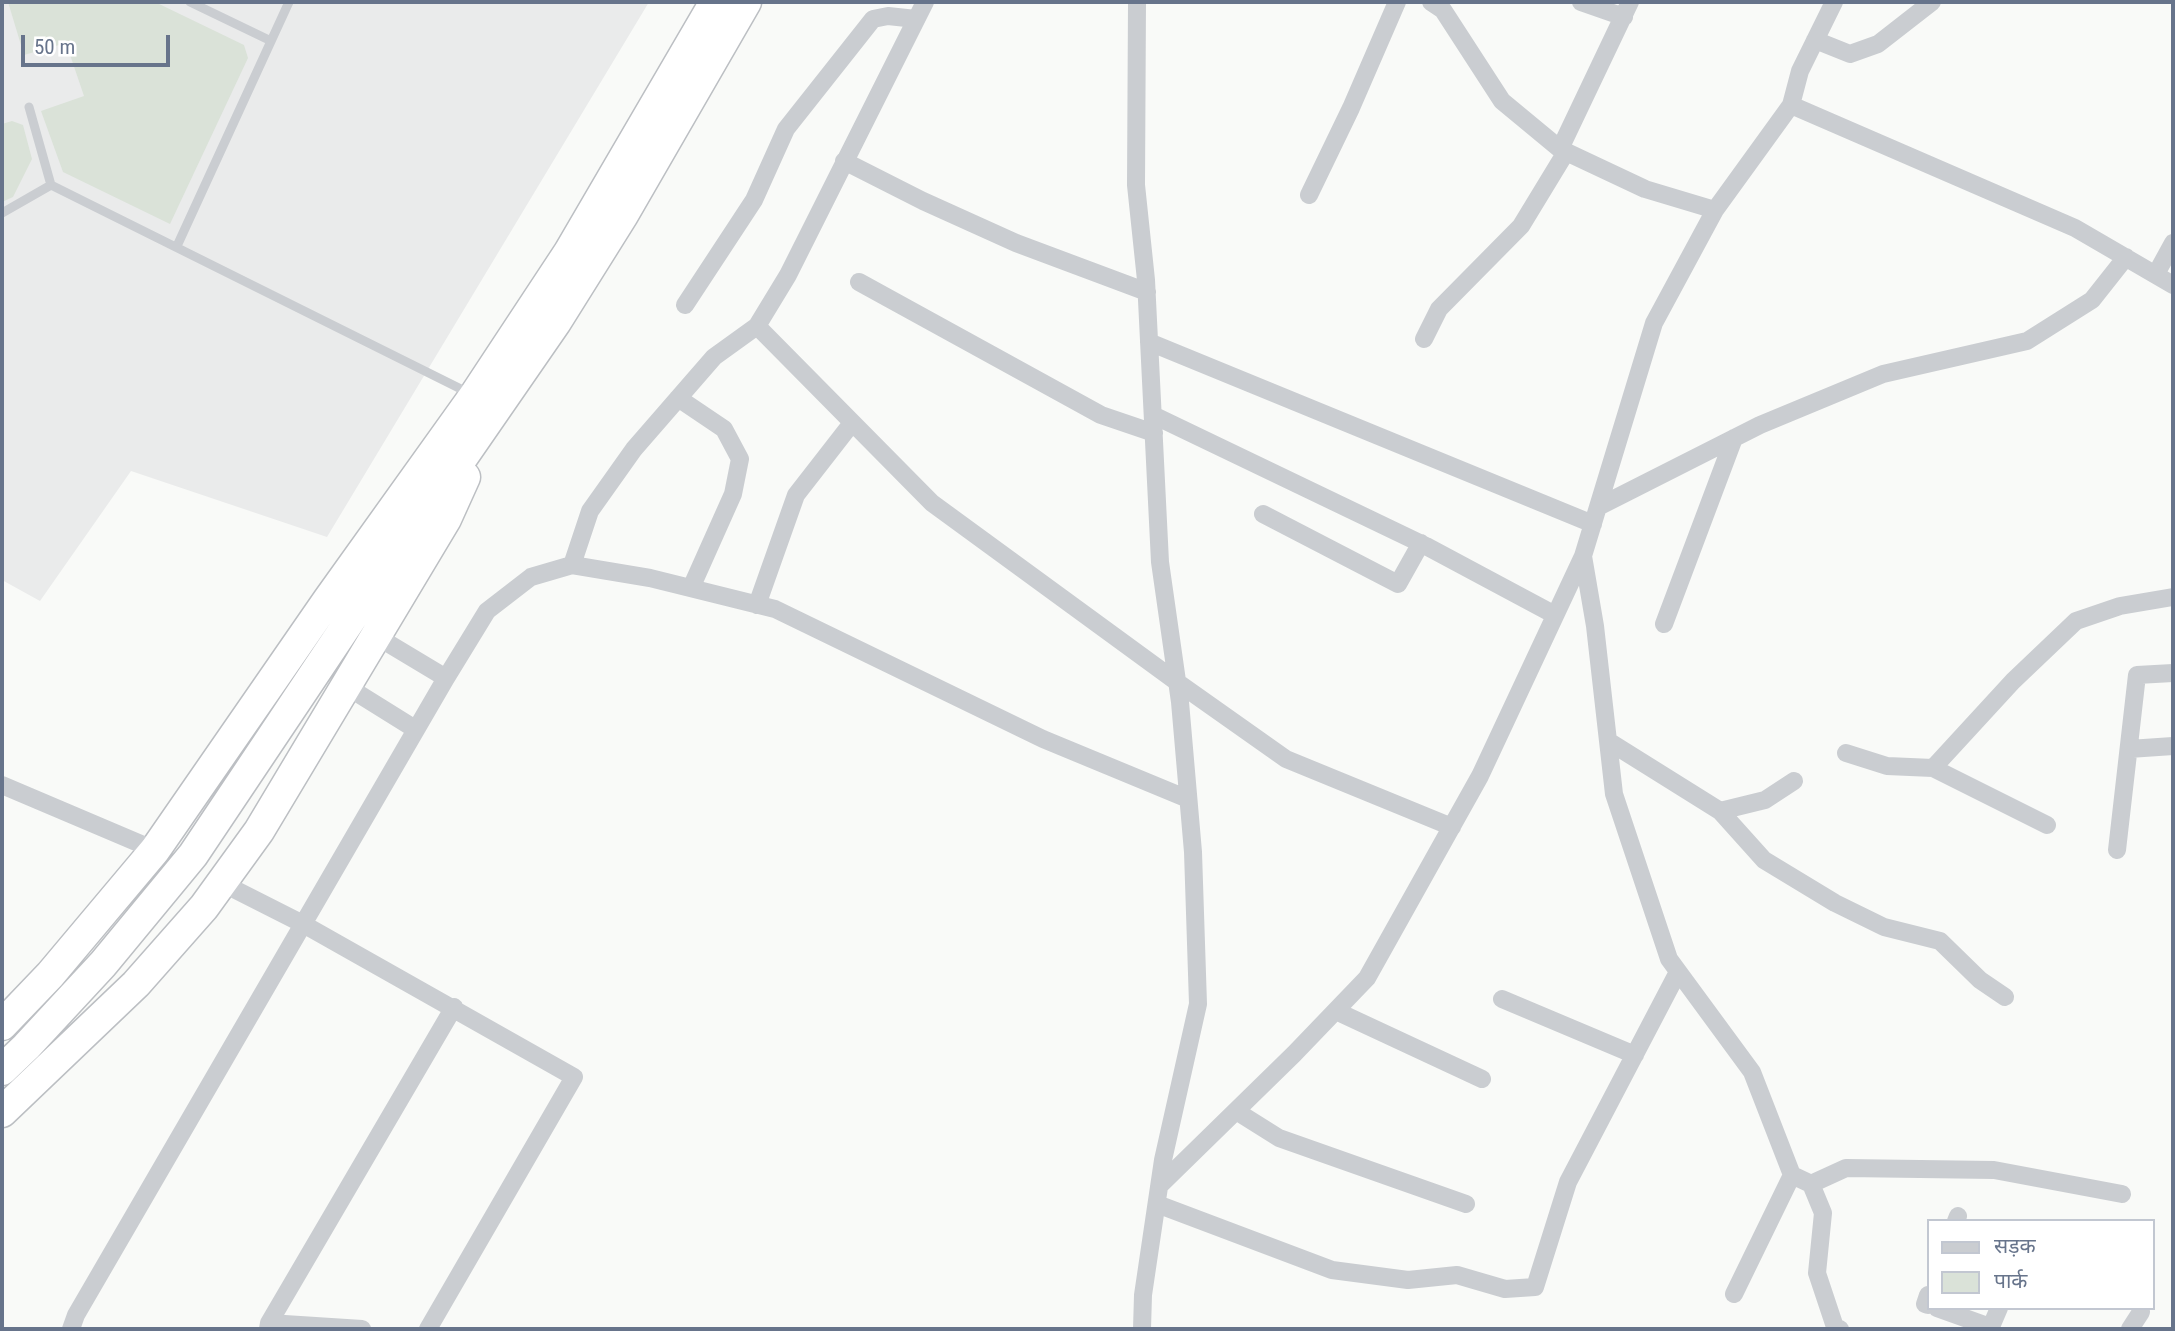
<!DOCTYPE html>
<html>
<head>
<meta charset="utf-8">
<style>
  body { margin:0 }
  #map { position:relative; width:2175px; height:1331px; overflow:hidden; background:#f9faf8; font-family:"Roboto Condensed","Noto Sans Devanagari",sans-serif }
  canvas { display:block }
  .frame { position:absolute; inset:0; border:4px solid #67748b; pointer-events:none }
  .legend { position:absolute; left:1927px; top:1219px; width:228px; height:91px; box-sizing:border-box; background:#fff; border:2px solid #c2c7d1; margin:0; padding:9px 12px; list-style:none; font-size:21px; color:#67748b }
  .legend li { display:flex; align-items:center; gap:14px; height:35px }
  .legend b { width:35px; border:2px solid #c2c7d1 }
  .scale { position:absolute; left:21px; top:35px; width:149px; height:32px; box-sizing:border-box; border:4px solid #67748b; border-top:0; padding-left:9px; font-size:21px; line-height:24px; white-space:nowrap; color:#67748b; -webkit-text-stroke:5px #fff; paint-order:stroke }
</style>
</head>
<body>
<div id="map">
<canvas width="2175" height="1331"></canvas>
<div class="frame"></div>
<ul class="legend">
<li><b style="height:9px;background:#cacdd1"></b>सड़क</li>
<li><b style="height:19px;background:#dae2d8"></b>पार्क</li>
</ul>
<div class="scale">50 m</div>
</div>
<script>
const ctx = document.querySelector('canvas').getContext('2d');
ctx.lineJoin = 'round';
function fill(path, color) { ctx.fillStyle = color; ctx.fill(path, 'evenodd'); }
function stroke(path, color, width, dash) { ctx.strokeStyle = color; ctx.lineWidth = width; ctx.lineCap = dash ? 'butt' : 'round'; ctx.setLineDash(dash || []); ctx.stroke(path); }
fill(new Path2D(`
  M2,2H649L327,537L131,471L40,601L2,580Z`), '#eaebeb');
fill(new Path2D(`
  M8,2H155L244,45L248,58L170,224L63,172L41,111L84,96L66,43L24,55Z
  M12,121L23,125L32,159L13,197L2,202V124Z`), '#dae2d8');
const trunk = new Path2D(`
  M2,1025L50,975L155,850L328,600L474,396L569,252L715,2
  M2,1070L26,1047L103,964L193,855L355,613L556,322L623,215L746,2
  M2,1112L136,984L204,907L259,831L446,519L465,477`);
stroke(trunk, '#bcbfc3', 33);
stroke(new Path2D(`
  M190,2L269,40
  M29,107L51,185
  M2,213L51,185L469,393
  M177,246L289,2`), '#cacdd1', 9);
stroke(new Path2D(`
  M1137,2L1136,185L1146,280L1160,562L1180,702L1193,852L1198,1004L1163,1160L1143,1295L1142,1329
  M1431,2L1443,10L1502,101L1560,149L1645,189L1715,210
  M1581,2L1624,17
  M1815,40L1850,54L1878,44L1932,2
  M1791,105L2075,228L2173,285
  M1560,149L1630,2
  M844,161L923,201L1016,243L1147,292
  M1309,195L1351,108L1397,2
  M2156,274L2173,243
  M859,282L1101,415L1154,433
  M685,305L754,200L786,129L873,19L888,16L916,19
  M757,326L932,503L1177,682L1286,759L1452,827
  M1424,339L1439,309L1521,226L1566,152
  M1149,342L1593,524
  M678,398L724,429L740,459L733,494L691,588
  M1153,415L1426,546L1555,615
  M1598,507L1760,425L1883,374L2027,341L2092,300L2126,257
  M1263,514L1398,584L1421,543
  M1583,556L1595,626L1614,794L1669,959L1752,1072L1792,1175L1811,1184L1823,1213L1817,1273L1835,1327L1840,1329
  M572,565L590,511L634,449L714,357L757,326L788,275L925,2
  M757,605L796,495L852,423
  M1664,624L1734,438
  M376,636L446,678
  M346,686L415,729
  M1608,741L1720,811L1765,800L1794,781
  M2129,749L2173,746
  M1846,753L1887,766L1933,768L2047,825
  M1933,768L2013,681L2076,621L2120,606L2173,597
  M2,785L155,850
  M1720,811L1764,860L1835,903L1884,927L1940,941L1980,980L2005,997
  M2117,850L2137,675L2173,673
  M222,883L303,924L574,1077L428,1329
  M1502,999L1635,1055
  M1336,1011L1482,1079
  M1236,1111L1279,1138L1466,1204
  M1811,1184L1846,1168L1994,1170L2122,1194
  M1159,1186L1294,1054L1367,978L1480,776L1583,556L1654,323L1715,210L1791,105L1800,71L1834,2
  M1157,1204L1332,1270L1408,1280L1457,1275L1505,1289L1535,1287L1568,1182L1678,972
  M1956,1221L1958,1216
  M1734,1294L1792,1175
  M1928,1295L1925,1304L1928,1305
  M1937,1308L1990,1327
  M269,1323L362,1329
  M71,1329L76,1315L446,678L487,611L531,577L572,565L650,578L775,609L1043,739L1188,799
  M268,1329L269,1323L454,1007
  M1990,1329L1999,1308
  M2130,1329L2141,1312`), '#cacdd1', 18);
stroke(trunk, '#fff', 30);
</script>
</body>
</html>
